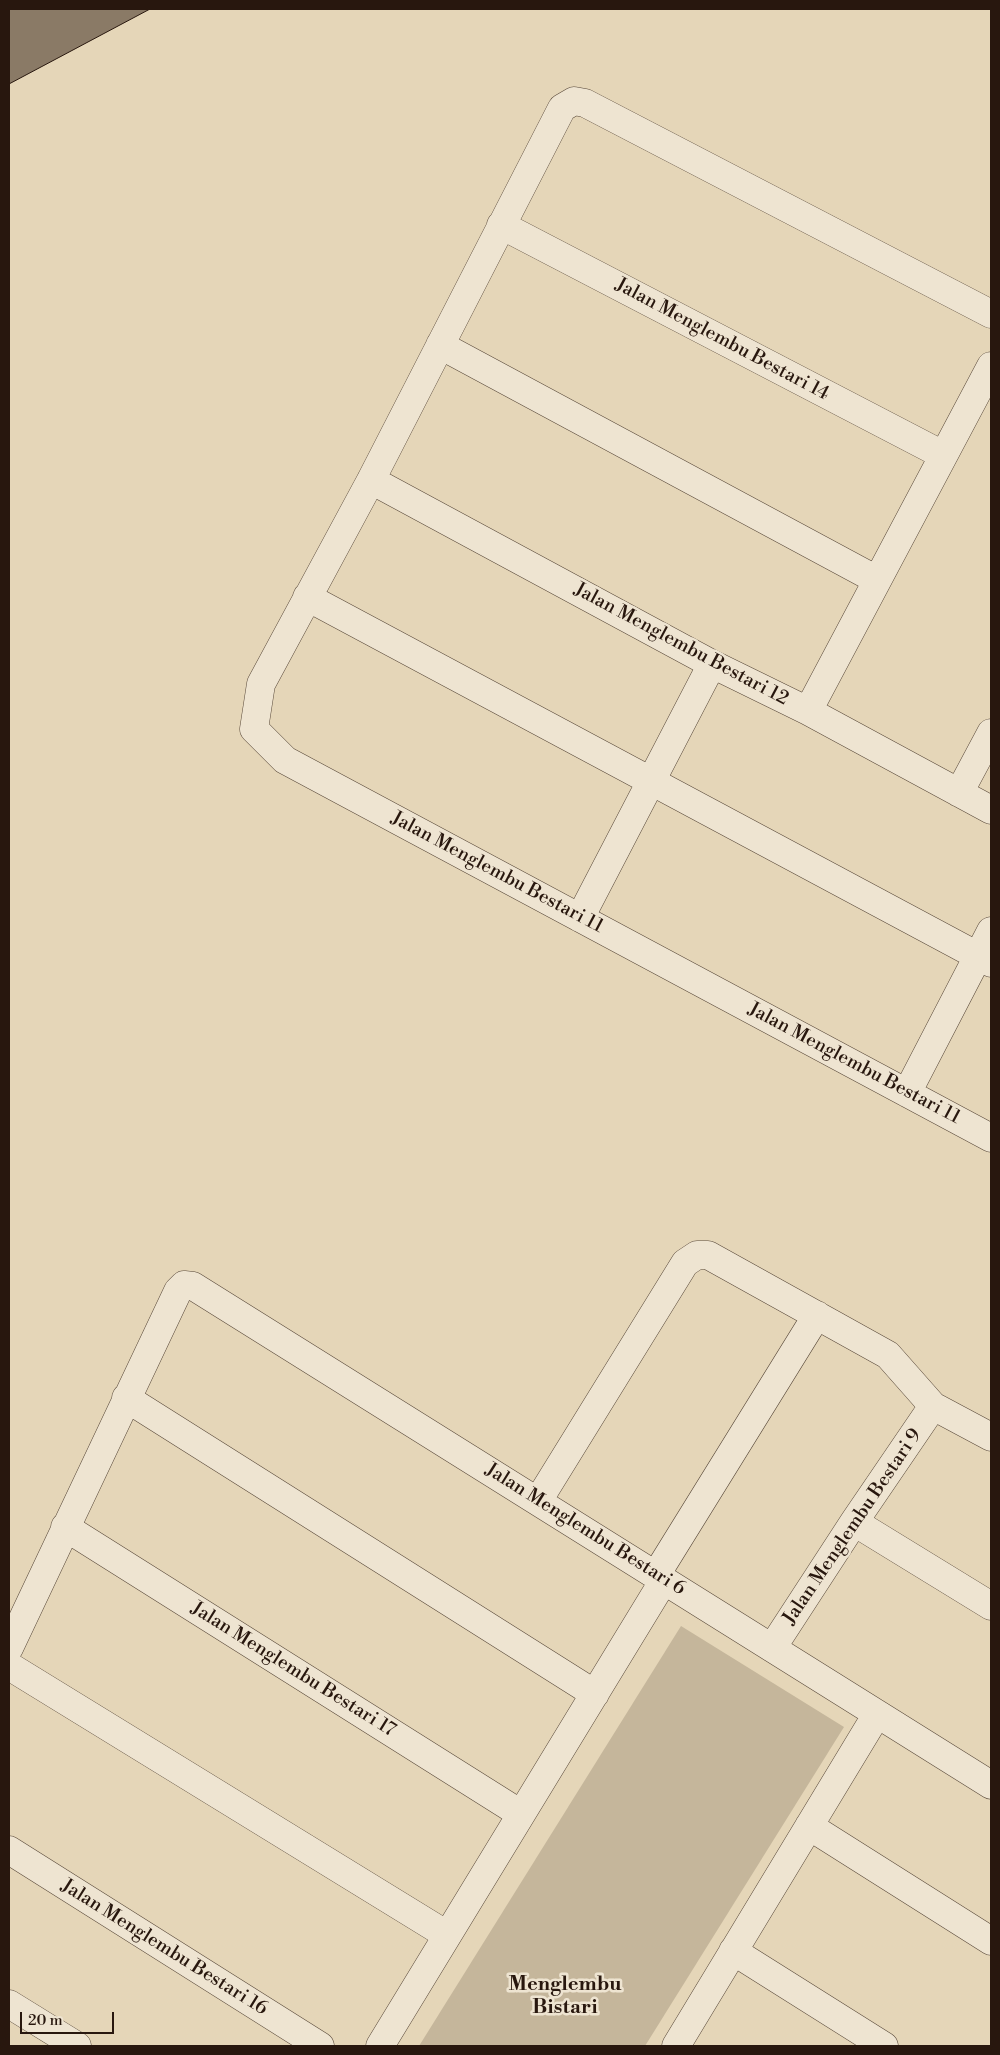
<!DOCTYPE html>
<html>
<head>
<meta charset="utf-8">
<style>
  body { margin:0 }
  #map { position:relative; width:1000px; height:2055px; overflow:hidden; background:#e5d6b8; font-family:"Libre Bodoni",serif }
  canvas { display:block }
  .frame { position:absolute; inset:0; border:10px solid #28170e; pointer-events:none }
  .scale { position:absolute; left:20px; top:2012px; width:94px; height:22px; box-sizing:border-box; border:2px solid #28170e; border-top:0; padding-left:6px; font-size:15px; line-height:18px; white-space:nowrap; color:#28170e; -webkit-text-stroke:4px #eee4d1; paint-order:stroke }
</style>
</head>
<body>
<div id="map">
<canvas width="1000" height="2055"></canvas>
<div class="frame"></div>
<div class="scale">20 m</div>
</div>
<script>
const ctx = document.querySelector('canvas').getContext('2d');
ctx.lineJoin = 'round';
function fill(path, color) { ctx.fillStyle = color; ctx.fill(path, 'evenodd'); }
function stroke(path, color, width, dash) { ctx.strokeStyle = color; ctx.lineWidth = width; ctx.lineCap = dash ? 'butt' : 'round'; ctx.setLineDash(dash || []); ctx.stroke(path); }
function label(font, color, halo, rows, align = 'center') {
  ctx.font = font + ' "Libre Bodoni",serif'; ctx.lineWidth = 5; ctx.setLineDash([]); ctx.textBaseline = 'middle'; ctx.strokeStyle = halo; ctx.fillStyle = color; for (const [text, x, y, turn = 0] of rows) {
    ctx.save(); ctx.translate(x, y); ctx.rotate((+turn || 0) * Math.PI / 180); ctx.textAlign = isNaN(turn) ? turn : align; if (halo) ctx.strokeText(text, 0, 0); ctx.fillText(text, 0, 0); ctx.restore();
  }
}
fill(new Path2D(`
  M681,1626L844,1727L645,2046H419Z`), '#c5b69b');
const building = new Path2D(`
  M9,9H150L9,84Z`);
fill(building, '#8a7a66');
stroke(building, '#28170e', 1);
const minor = new Path2D(`
  M501,225L943,455
  M991,314L585,103L574,101L562,108L371,480L261,684L254,729L285,760L991,1138
  M440,345L877,580
  M371,480L712,664L808,711L991,810
  M307,597L991,963
  M808,711L991,366
  M959,793L991,733
  M580,918L712,664
  M907,1093L991,931
  M126,1398L595,1694
  M538,1501L685,1263L697,1255H708L888,1355L933,1406L991,1437
  M854,1522L991,1606
  M65,1527L521,1814
  M656,1575L817,1315
  M9,1648L178,1291L184,1285L193,1286L991,1785
  M772,1648L854,1522L933,1406
  M9,1666L447,1935
  M809,1826L991,1941
  M9,1850L320,2046
  M733,1951L884,2046
  M9,2004L77,2046
  M380,2046L664,1580
  M676,2046L877,1714`);
stroke(minor, '#574738', 29);
stroke(minor, '#eee4d1', 28);
label('19px', '#28170e', '#eee4d1', [
  ["Jalan Menglembu Bestari 14",722,340,28],
  ["Jalan Menglembu Bestari 12",681,645,28],
  ["Jalan Menglembu Bestari 11",497,873,28],
  ["Jalan Menglembu Bestari 11",854,1064,28],
  ["Jalan Menglembu Bestari 9",853,1527,-56],
  ["Jalan Menglembu Bestari 6",585,1530,32],
  ["Jalan Menglembu Bestari 17",293,1670,32],
  ["Jalan Menglembu Bestari 16",164,1948,32]
]);
label('bold 20px', '#28170e', '#eee4d1', [
  ["Menglembu",565,1985],
  ["Bistari",565,2008]
]);
</script>
</body>
</html>
